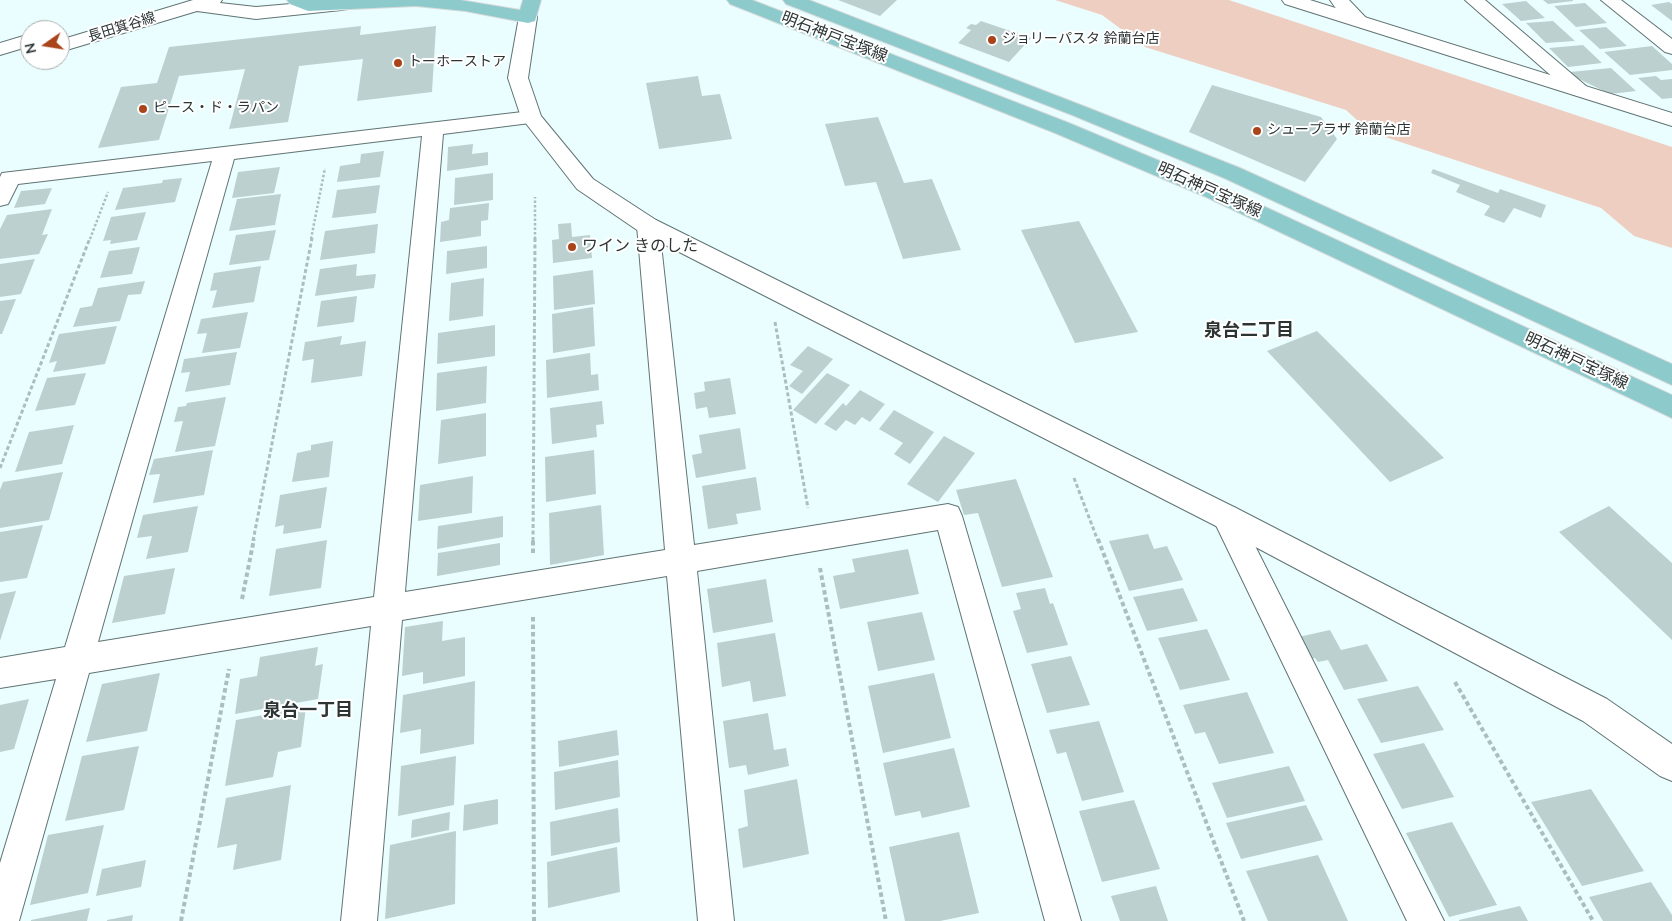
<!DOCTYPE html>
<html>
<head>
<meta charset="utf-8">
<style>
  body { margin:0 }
  #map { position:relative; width:1672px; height:921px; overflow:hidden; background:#eafeff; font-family:"Nunito Sans",sans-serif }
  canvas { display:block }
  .north { position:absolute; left:20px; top:20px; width:50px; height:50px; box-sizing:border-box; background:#fff; border:1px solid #abaeae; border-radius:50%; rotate:257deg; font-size:14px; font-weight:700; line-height:20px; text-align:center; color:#2c3434 }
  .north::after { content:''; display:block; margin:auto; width:18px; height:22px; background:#aa441a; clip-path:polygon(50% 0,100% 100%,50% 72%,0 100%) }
</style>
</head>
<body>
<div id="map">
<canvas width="1672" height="921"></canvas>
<div class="north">N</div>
</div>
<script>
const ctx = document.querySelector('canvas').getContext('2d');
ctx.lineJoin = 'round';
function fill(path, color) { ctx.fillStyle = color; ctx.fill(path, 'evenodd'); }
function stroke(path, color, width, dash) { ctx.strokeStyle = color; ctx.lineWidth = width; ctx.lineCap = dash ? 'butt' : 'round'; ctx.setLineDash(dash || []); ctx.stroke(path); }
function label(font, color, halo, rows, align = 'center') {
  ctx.font = font + ' "Nunito Sans","Noto Sans JP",sans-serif'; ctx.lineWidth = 4; ctx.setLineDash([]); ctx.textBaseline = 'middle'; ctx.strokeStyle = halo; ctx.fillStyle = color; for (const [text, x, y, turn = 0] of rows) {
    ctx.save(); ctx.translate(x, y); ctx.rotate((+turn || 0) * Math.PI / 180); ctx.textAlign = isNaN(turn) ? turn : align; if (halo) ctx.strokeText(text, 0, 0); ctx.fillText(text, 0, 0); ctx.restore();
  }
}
fill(new Path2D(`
  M1055,0H1229L1672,147V248L1634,236L1601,208L1370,132L1346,110L1145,47L1102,15Z`), '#efcec2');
fill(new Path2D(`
  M838,0H897L880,16Z
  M1543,0H1573V1L1548,4Z
  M1526,1L1545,18L1521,21L1502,4Z
  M1669,2L1672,4V21L1651,5Z
  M1585,3L1607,23L1576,27L1554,6Z
  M981,21L1031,38L1009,62L958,43L971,30L966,28L971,24L976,25Z
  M1553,21L1575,41L1546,43L1526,23Z
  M361,26L360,35L436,26L432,92L357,101L363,59L299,66L288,122L229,129L245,69L179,76L159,140L98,148L121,87L157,83L169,47Z
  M1606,27L1627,46L1600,49L1579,30Z
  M1583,45L1602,63L1568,67L1549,48Z
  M1652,46L1672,64V70L1630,75L1604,52Z
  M1611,68L1636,91L1610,94L1575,77L1570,72Z
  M698,76L702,96L720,94L732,139L659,149L646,83Z
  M1656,76L1661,80L1672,79V98L1662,99L1638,78Z
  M1212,85L1321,117L1337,139L1305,182L1189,132Z
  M878,117L904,183L932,179L961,250L903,259L876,182L845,186L825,124Z
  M473,144L472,154L488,152V165L447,171L448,147Z
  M384,151L380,177L337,182L340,166L360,163L361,154Z
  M280,167L274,193L232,198L238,172Z
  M1433,169L1498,193L1500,189L1546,205L1541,218L1514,208L1504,223L1484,215L1490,206L1456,192L1460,185L1431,173Z
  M493,173V200L454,205L455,178Z
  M182,178L175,202L115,210L123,188L162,183L163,180Z
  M380,185L376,213L332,218L337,190Z
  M52,188L45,204L14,208L21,191Z
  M281,194L275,225L229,231L237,199Z
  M489,203L488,220L481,221V236L440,242L441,222L449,220L450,208Z
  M52,209L42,235L48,234L39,254L0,259V229L7,215Z
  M146,212L137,240L110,244L111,240L103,241L111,217Z
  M1079,221L1138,332L1075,343L1021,230Z
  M571,223L572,237L590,235L592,258L553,263L552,240L559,239L558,224Z
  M378,224L375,253L320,260L325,231Z
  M276,230L269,260L229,265L236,235Z
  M487,246V268L446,274L447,251Z
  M140,247L132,274L100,278L109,251Z
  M35,259L21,294L0,297V264Z
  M357,264L356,276L376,274L374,288L315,296L320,269Z
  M261,266L254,302L212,308L217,290L210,291L214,273Z
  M593,270L595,304L554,310L553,276Z
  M484,278L483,316L449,321L451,283Z
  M145,281L141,294L128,295L120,321L73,327L80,308L92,306L98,288Z
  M357,296L354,322L317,327L321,301Z
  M16,299L2,334H0V301Z
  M593,307L595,346L553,353L552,314Z
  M248,312L240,348L202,353L207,333L197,334L201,319Z
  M495,325V356L437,364L438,333Z
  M117,326L105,364L53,372L57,361L49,363L59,334Z
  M1317,331L1444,458L1390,482L1267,351Z
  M342,336L340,345L366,341L362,376L311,383L314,359L302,361L305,342Z
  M808,346L833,359L802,394L789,386L803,371L790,365Z
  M237,352L230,385L185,392L190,372L181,373L184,359Z
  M590,353L591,375L598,374L599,390L547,398L546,360Z
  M487,366L486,403L436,411L437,373Z
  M86,373L75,405L35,411L47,378Z
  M827,373L850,385L816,424L793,410Z
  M730,378L736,414L709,418L707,407L696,409L694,393L705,391L704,382Z
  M860,390L885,404L870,422L862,417L855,425L846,420L836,431L824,424L843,403L846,406Z
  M226,397L215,446L175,452L183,421L174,422L178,407L186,406L187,403Z
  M602,401L604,424L596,425L597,437L552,444L550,408Z
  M894,410L934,432L910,464L894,454L903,443L879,429Z
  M486,413V456L438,464L441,420Z
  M74,425L62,464L15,472L29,432Z
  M740,428L746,469L696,478L692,455L702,453L699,435Z
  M944,436L975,453L938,502L907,484Z
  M333,441L329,477L292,482L297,453L311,450V445Z
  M213,450L204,495L153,503L160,474L149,475L154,459Z
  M594,450L596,494L546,502L545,457Z
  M63,472L49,520L0,528V490L3,482Z
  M473,476L472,513L418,521L420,485Z
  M756,477L761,510L736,514L738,524L708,529L702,486Z
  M1016,479L1053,577L1002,587L978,513L964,515L956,490Z
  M327,487L321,528L283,534L284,525L275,527L280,495Z
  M601,505L604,555L550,565L549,513Z
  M198,506L188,552L146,559L152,536L137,538L143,515Z
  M1609,506L1672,563V640L1559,532Z
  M503,516V537L437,549L438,526Z
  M43,525L27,578L0,582V532Z
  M1148,534L1154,549L1167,546L1183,580L1129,591L1109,541Z
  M327,540L321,588L269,596L276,549Z
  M500,543V565L437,576L438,553Z
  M908,549L919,594L840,609L833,576L855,572L852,559Z
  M175,568L165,614L112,623L124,576Z
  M766,579L773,622L713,633L707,589Z
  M1045,588L1050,604L1053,603L1068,645L1027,653L1013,611L1021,609L1016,593Z
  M1183,588L1198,621L1147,631L1133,597Z
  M16,591L0,641V594Z
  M922,612L935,660L878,671L867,622Z
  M443,621L442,641L465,637V676L423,684V672L402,676L405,627Z
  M1207,629L1230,680L1180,690L1158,638Z
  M1330,630L1341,650L1367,644L1388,681L1344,690L1328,660L1318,662L1315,658L1305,660L1294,638Z
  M775,633L786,696L753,702L750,681L722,687L717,643Z
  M318,647L315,666L323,664L318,699L235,714L240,679L257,676L260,657Z
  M1071,656L1090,705L1047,713L1031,664Z
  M160,673L147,731L86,742L102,684Z
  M934,673L951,738L883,753L868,686Z
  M475,681L474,744L420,754L421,729L400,733L403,695Z
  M1418,686L1444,730L1381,743L1357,699Z
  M1247,692L1274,753L1219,764L1205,732L1195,734L1183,705Z
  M29,699L14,749L0,752V705Z
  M306,707L301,747L278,752L273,777L225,786L236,720Z
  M768,713L774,750L786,748L789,766L748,775L746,765L729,768L723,721Z
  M1099,721L1124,792L1082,801L1066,752L1057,754L1049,730Z
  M617,730L619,755L559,767L558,741Z
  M1424,743L1454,797L1402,809L1373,754Z
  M139,746L124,810L65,821L82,756Z
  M954,748L970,807L922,818L920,811L895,816L883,763Z
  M456,756L454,805L398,816L401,766Z
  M618,760L620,797L555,810L554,772Z
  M1289,766L1305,801L1227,818L1212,783Z
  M797,779L809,854L743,868L738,829L748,826L744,790Z
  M291,785L281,860L233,870L237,844L217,848L226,798Z
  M1591,789L1644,871L1582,886L1531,802Z
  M498,799V824L463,831L464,805Z
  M1134,800L1160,869L1102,882L1079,811Z
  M1306,805L1323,840L1241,859L1226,823Z
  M618,808L620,842L551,856L550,822Z
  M450,812L449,830L411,838L412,820Z
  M1452,822L1497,905L1449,917L1406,833Z
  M104,825L88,893L30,905L48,835Z
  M456,831L455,904L385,919L390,845Z
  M959,832L979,913L940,921H905L889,847Z
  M617,847L620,892L548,908L547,862Z
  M1318,855L1348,921H1268L1246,871Z
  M146,860L141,887L96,896L102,869Z
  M1651,882L1672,915V921H1603L1589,897Z
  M1156,886L1168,921H1120L1111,896Z
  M1520,906L1528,921H1459V920Z
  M90,908L87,921H31V920Z
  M133,915L132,921H107V920Z`), '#bcd0d0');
const street = new Path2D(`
  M1330,0H1349L1370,22L1368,26C1352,30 1338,12 1330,0Z
  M1465,0H1485L1586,86L1589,90L1586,94L1579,96L1572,94Z
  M1601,0H1621L1672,39V54L1665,52Z
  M531,111L538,112L541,117L538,122L443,134L405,592L665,550L637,226L640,220L648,218L656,220L659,226L694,545L948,504L958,507L962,516L1081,921H1045L938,530L697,571L734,921H698L667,576L402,620L377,921H341L371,626L89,673L19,921H0V863L56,679L0,688V658L65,647L212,161L18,184L8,204L0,206V177L2,173ZM422,136L374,597L98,642L234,159Z
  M1226,505L1236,508L1444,921H1407L1212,517L1216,508Z`);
const secondary = new Path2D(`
  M193,0H222L220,3L256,7L337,0L347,1L350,5L347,9L341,10L256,19L197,11L60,52V40Z
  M1282,0H1310L1672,113V126L1285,4Z
  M528,11L535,13L537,17L528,78L541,116L593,179L656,220L1236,508L1607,699L1672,744V781L1660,776L1583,721L1216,526L640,232L577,189L521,117L508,78L519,17L521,13Z
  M30,34V46L0,55V43Z`);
const primary = new Path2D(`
  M287,0H460L520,10L523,0H541L535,21L528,23L465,11L416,6L308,11L290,4Z
  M727,0H752L1069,123L1222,187L1672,395V418L1206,197L1055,133L730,4Z
  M783,0H809L1086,107L1240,168L1672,364V385L1224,178L1072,115L786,4Z`);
stroke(street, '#617373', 2);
stroke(secondary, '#617373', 2);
stroke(primary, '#d9dada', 2);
stroke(new Path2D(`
  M90,239L108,192
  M311,239L325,168
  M535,239V197`), '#adbdbe', 2.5, [2.5, 2]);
stroke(new Path2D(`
  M775,322L808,508
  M0,468L90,238
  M1074,478L1098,541
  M253,541L312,238
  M533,541L535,238`), '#adbdbe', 3, [4, 2.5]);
stroke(new Path2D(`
  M1098,539L1244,921
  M533,553V539
  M820,568L886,921
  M242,599L254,539
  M533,617L534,921
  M1455,682L1593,921
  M181,921L229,669`), '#adbdbe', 4, [4.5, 3]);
fill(street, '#fff');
fill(secondary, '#fff');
fill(primary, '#8dcacc');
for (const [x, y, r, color] of [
  [992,40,5,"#aa441a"],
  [398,63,5,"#aa441a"],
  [143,109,5,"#aa441a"],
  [1257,131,5,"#aa441a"],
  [572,247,5,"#aa441a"]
]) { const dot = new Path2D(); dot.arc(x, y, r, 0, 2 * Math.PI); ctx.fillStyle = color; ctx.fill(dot); stroke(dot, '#fff', 2); }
label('14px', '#2c3434', '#fff', [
  ["長田箕谷線",122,28,-17]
]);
label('14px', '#2c3434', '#fff', [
  ["ジョリーパスタ 鈴蘭台店",1002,40],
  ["トーホーストア",408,63],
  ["ピース・ド・ラパン",153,109],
  ["シュープラザ 鈴蘭台店",1267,131]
], 'left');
label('16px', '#2c3434', '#fff', [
  ["明石神戸宝塚線",834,38,21],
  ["明石神戸宝塚線",1209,191,24],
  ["明石神戸宝塚線",1576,362,25]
]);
label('16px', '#2c3434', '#fff', [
  ["ワイン きのした",582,247]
], 'left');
label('bold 18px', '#2c3434', '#fff', [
  ["泉台二丁目",1249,332],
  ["泉台一丁目",308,712]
]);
</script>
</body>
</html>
